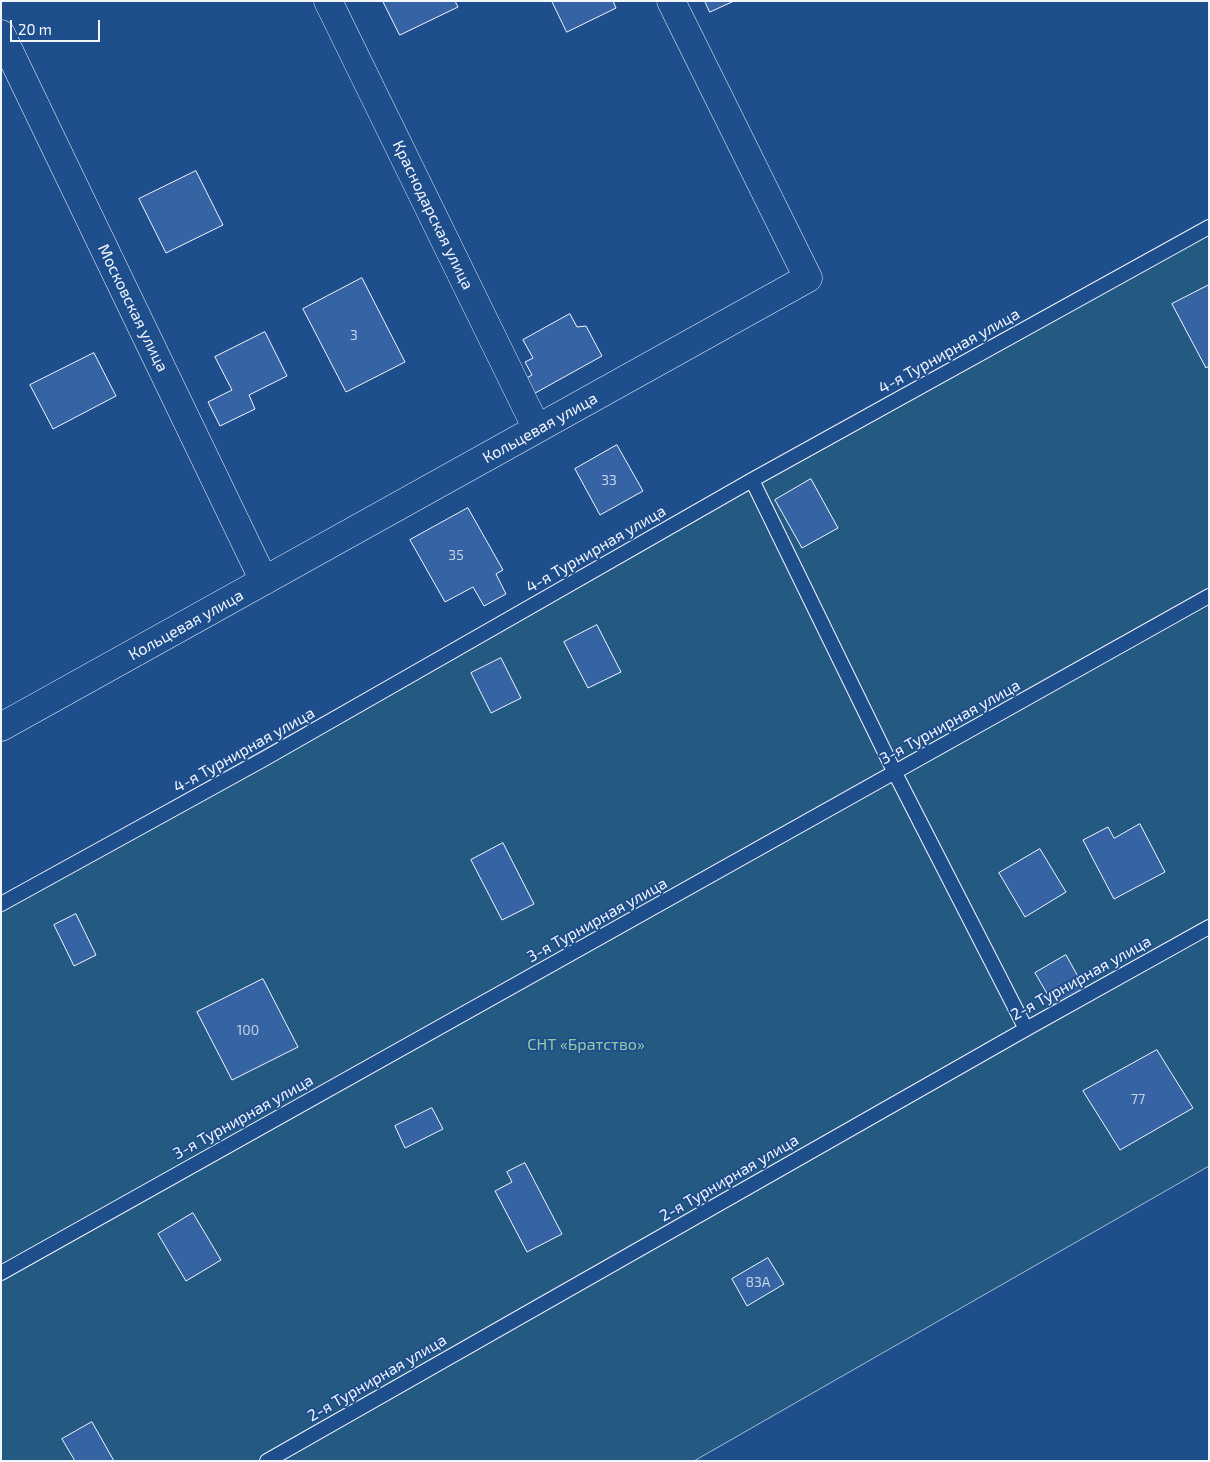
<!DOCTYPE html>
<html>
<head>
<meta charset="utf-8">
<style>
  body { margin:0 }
  #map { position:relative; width:1210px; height:1462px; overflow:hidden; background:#1f4e8c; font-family:"Exo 2",sans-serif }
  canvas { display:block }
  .frame { position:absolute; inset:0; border:2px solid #f2f6ff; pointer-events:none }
  .scale { position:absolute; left:10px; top:20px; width:90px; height:22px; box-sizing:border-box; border:2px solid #f2f6ff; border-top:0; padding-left:6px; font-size:15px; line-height:18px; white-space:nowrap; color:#f2f6ff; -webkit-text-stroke:4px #1f4e8c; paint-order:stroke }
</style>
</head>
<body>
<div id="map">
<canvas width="1210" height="1462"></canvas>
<div class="frame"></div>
<div class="scale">20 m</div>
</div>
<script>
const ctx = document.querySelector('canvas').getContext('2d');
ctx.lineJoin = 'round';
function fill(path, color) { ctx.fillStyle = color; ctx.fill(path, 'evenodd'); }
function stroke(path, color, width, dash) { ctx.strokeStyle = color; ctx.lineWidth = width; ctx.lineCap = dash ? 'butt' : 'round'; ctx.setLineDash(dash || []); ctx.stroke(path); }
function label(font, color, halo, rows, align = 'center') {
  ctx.font = font + ' "Exo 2",sans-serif'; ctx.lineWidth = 4; ctx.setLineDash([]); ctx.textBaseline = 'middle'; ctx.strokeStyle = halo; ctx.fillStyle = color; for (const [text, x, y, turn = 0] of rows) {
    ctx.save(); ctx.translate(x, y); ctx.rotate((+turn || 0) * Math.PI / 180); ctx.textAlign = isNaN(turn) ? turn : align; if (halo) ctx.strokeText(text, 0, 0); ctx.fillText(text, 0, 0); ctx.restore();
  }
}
const green = new Path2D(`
  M1209,224V1166L694,1461H1V897L750,477Z`);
fill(green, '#245a82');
stroke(green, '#a8bbd7', 1);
const building = new Path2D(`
  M383,1H455L458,7L400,35Z
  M552,1H613L616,8L567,32Z
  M705,1H734L710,12Z
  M196,171L223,225L166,253L139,199Z
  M362,278L405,362L346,392L303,309Z
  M1209,285V366L1206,368L1172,304Z
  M570,314L577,327L586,326L602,356L528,397L519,382L532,375L525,362L533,358L523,340Z
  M265,332L287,376L249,395L255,409L220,426L208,402L232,390L215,357Z
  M94,353L116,396L53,429L30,385Z
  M617,445L643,491L600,515L575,469Z
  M811,479L838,528L802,548L775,500Z
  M468,508L503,570L496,574L506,594L484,606L473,587L445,602L410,540Z
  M597,625L621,672L588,688L564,642Z
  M501,658L521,698L491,713L471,673Z
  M1140,824L1165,872L1114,899L1083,840L1108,827L1114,838Z
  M503,843L534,904L502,920L471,860Z
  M1040,849L1066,892L1025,917L999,873Z
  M76,914L96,955L74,966L54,925Z
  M1066,955L1085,989L1055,1007L1035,973Z
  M263,979L298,1047L232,1080L197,1012Z
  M1157,1050L1193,1108L1120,1150L1083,1091Z
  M432,1108L443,1129L405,1148L395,1126Z
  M525,1163L562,1234L527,1252L495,1191L512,1182L507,1172Z
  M193,1213L221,1260L186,1281L158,1234Z
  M768,1258L784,1284L747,1306L732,1279Z
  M92,1422L114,1461H75L62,1439Z`);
fill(building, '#3563a3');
stroke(building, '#f2f6ff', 1);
const service = new Path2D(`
  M752,480L895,773L1026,1029
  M1,904L264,759L752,480L1209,227
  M1,1273L1209,596
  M267,1461L1026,1029L1209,927`);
const minor = new Path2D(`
  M328,1L537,429
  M1,34L264,581
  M1,727L808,278L671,1`);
stroke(service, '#f2f6ff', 16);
stroke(minor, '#f2f6ff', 29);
stroke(service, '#1f4e8c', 14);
stroke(minor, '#1f4e8c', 28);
label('14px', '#c3d1e8', null, [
  ["3",354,335],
  ["33",609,480],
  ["35",456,555],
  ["100",248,1030],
  ["77",1138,1099],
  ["83А",758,1282]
]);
label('16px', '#f2f6ff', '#1f4e8c', [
  ["Краснодарская улица",433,215,64],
  ["Московская улица",133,308,64],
  ["4-я Турнирная улица",949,351,-29],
  ["Кольцевая улица",540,428,-29],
  ["4-я Турнирная улица",596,549,-30],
  ["Кольцевая улица",186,625,-29],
  ["3-я Турнирная улица",950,722,-29],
  ["4-я Турнирная улица",244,750,-29],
  ["3-я Турнирная улица",597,920,-29],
  ["2-я Турнирная улица",1081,978,-29],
  ["3-я Турнирная улица",243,1117,-29],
  ["2-я Турнирная улица",729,1178,-30],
  ["2-я Турнирная улица",377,1378,-30]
]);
label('16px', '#97c8a6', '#1f4e8c', [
  ["СНТ «Братство»",586,1045]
]);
</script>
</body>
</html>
